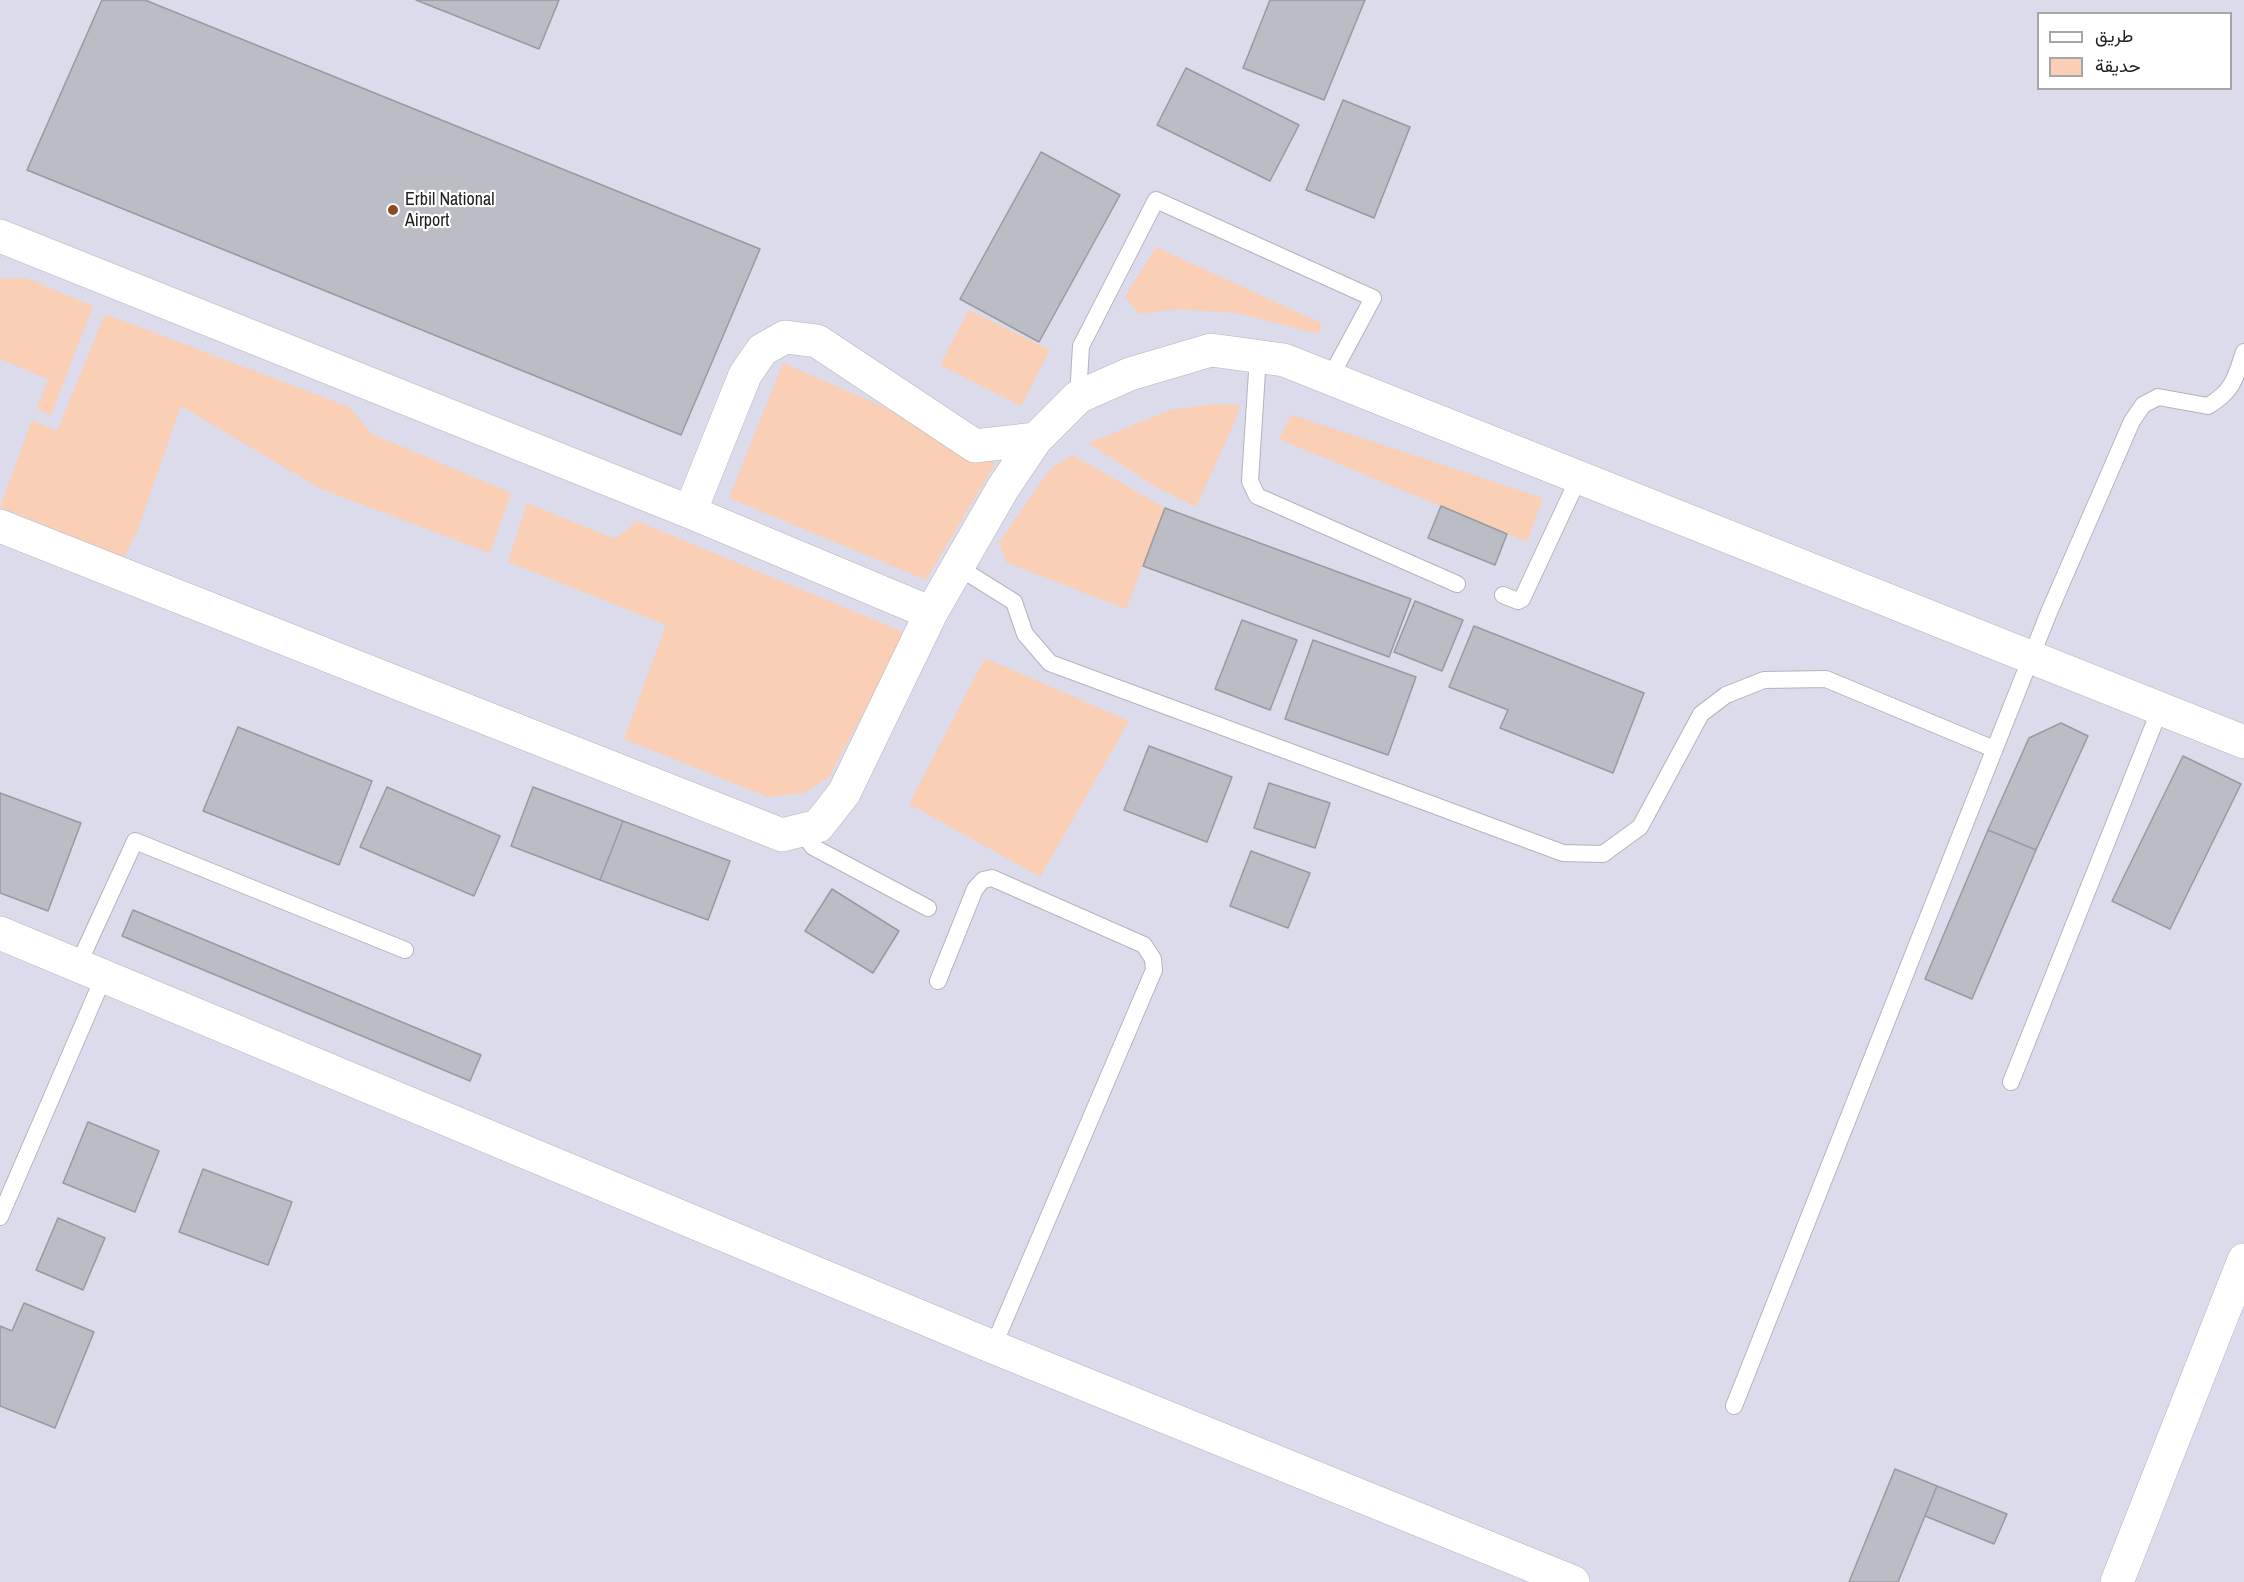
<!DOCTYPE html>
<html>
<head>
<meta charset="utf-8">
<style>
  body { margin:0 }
  #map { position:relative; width:2244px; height:1582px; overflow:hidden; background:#e6e6ef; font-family:"Archivo Narrow",Vazirmatn,sans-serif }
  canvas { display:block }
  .legend { position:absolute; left:2037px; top:12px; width:195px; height:78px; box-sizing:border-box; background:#fff; border:2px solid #a6a6a7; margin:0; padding:8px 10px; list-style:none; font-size:18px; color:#202023 }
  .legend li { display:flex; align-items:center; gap:12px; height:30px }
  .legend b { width:30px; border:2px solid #a6a6a7 }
</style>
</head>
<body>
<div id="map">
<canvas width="2244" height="1582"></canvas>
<ul class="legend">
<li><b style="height:8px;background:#fff"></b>طريق</li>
<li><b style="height:16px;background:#fbceb6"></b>حديقة</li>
</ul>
</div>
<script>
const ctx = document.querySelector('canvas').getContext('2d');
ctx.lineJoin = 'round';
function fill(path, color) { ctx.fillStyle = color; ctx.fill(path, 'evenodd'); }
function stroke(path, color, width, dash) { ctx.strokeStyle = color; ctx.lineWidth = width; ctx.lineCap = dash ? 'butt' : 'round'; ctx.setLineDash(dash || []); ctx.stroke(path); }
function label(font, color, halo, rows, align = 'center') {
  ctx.font = font + ' "Archivo Narrow",sans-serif'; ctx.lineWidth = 4.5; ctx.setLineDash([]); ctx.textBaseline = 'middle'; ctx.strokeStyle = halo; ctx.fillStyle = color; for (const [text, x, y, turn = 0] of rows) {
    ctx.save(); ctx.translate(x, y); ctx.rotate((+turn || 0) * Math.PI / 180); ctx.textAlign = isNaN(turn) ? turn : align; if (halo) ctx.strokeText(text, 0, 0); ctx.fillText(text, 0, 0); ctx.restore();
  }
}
fill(new Path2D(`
  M0,0H2244V1582H0ZM2038,14H2230V88H2038Z`), '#dbdbeb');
fill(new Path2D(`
  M1156,247L1321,323L1319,334L1237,313L1179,309L1139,314L1125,297Z
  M26,278L93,306L51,415L37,409L48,379L0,359V279Z
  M969,310L1050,350L1021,406L940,365Z
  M105,314L349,407L372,434L511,493L490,553L321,489L181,406L136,534L124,557L0,507L32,420L57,431Z
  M783,363L981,449L995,464L926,580L729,498Z
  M1213,404L1240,405L1235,421L1196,507L1156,487L1088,443L1171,410Z
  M1291,415L1543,498L1527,542L1279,439Z
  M1073,455L1165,508L1126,609L1006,562L999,542L1051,468Z
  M527,503L615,539L637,521L906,633L829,777L804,793L768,797L624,739L666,625L508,562Z
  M985,658L1129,721L1040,877L909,804Z`), '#fbceb6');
const building = new Path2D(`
  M102,0H145L760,249L681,435L27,170Z
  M416,0H559L539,49Z
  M1270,0H1365L1324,100L1243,68Z
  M1186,68L1299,125L1270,181L1157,125Z
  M1343,100L1410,127L1374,218L1306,190Z
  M1041,152L1120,195L1039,342L960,299Z
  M1441,506L1507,534L1495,565L1428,538Z
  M1165,508L1411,599L1389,657L1143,566Z
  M1415,601L1463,620L1442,671L1394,652Z
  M1242,620L1297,640L1270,710L1215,689Z
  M1474,626L1644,693L1613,773L1500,728L1508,710L1449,687Z
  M1313,640L1416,677L1388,755L1285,719Z
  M2061,723L2088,736L2036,850L1988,830L2029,738Z
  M238,727L372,781L339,865L203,811Z
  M1149,746L1232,777L1207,842L1124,810Z
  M2183,756L2241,784L2170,929L2112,901Z
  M1269,783L1330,803L1315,848L1254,828Z
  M387,787L500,836L474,896L360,847Z
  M533,787L623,821L600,880L511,846Z
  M0,793L81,823L48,911L0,893Z
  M623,821L730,861L708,920L600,880Z
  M1988,830L2036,850L1972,999L1925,979Z
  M1251,851L1310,873L1288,928L1230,906Z
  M832,889L899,931L873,973L805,931Z
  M133,910L481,1055L470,1081L122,936Z
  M88,1122L159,1151L135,1212L63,1183Z
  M203,1169L292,1202L268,1265L179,1232Z
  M58,1218L105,1238L83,1290L36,1270Z
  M24,1303L94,1332L55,1428L0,1406V1326L12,1331Z
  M1895,1469L1937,1486L1925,1516L1898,1582H1849Z
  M1937,1486L2007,1514L1994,1544L1925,1516Z`);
fill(building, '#bbbcc4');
stroke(building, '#9999a0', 1.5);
const service = new Path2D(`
  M1258,356L1250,481L1257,496L1457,584
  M1078,397L1081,346L1156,200L1373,298L1330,378
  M958,567L1014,602L1025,634L1050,663L1563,853L1603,854L1640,827L1701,714L1726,695L1764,680L1826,679L1994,749
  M1503,595L1518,601L1522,599L1579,477
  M800,830L813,847L928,908
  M78,965L135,841L405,950
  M938,981L975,889L983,880L992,878L1144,945L1153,959L1154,970L993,1347
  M2011,1082L2160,709
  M0,1217L104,976
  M1734,1406L2049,612L2132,421L2143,405L2158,397L2208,406C2233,391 2235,379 2244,352`);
const tertiary = new Path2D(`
  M0,236L690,512L931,613
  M690,512L745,375L762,350L785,337L817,341L975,446L1036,439
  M0,526L782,835L818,826L844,793L931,613L1003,488L1036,439L1078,397L1130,374L1211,350L1284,360L2244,742
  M0,933L993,1347L1573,1582
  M2117,1582L2244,1260`);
stroke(service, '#b3b3bb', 18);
stroke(tertiary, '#b3b3bb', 34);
stroke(service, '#fff', 16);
stroke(tertiary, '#fff', 33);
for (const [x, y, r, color] of [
  [393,210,6,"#8f4a1f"]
]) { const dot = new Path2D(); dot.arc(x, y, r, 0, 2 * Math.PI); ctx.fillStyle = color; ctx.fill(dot); stroke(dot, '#fff', 2); }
label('18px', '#202023', '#fff', [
  ["Erbil National",405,200],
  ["Airport",405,221]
], 'left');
</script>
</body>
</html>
